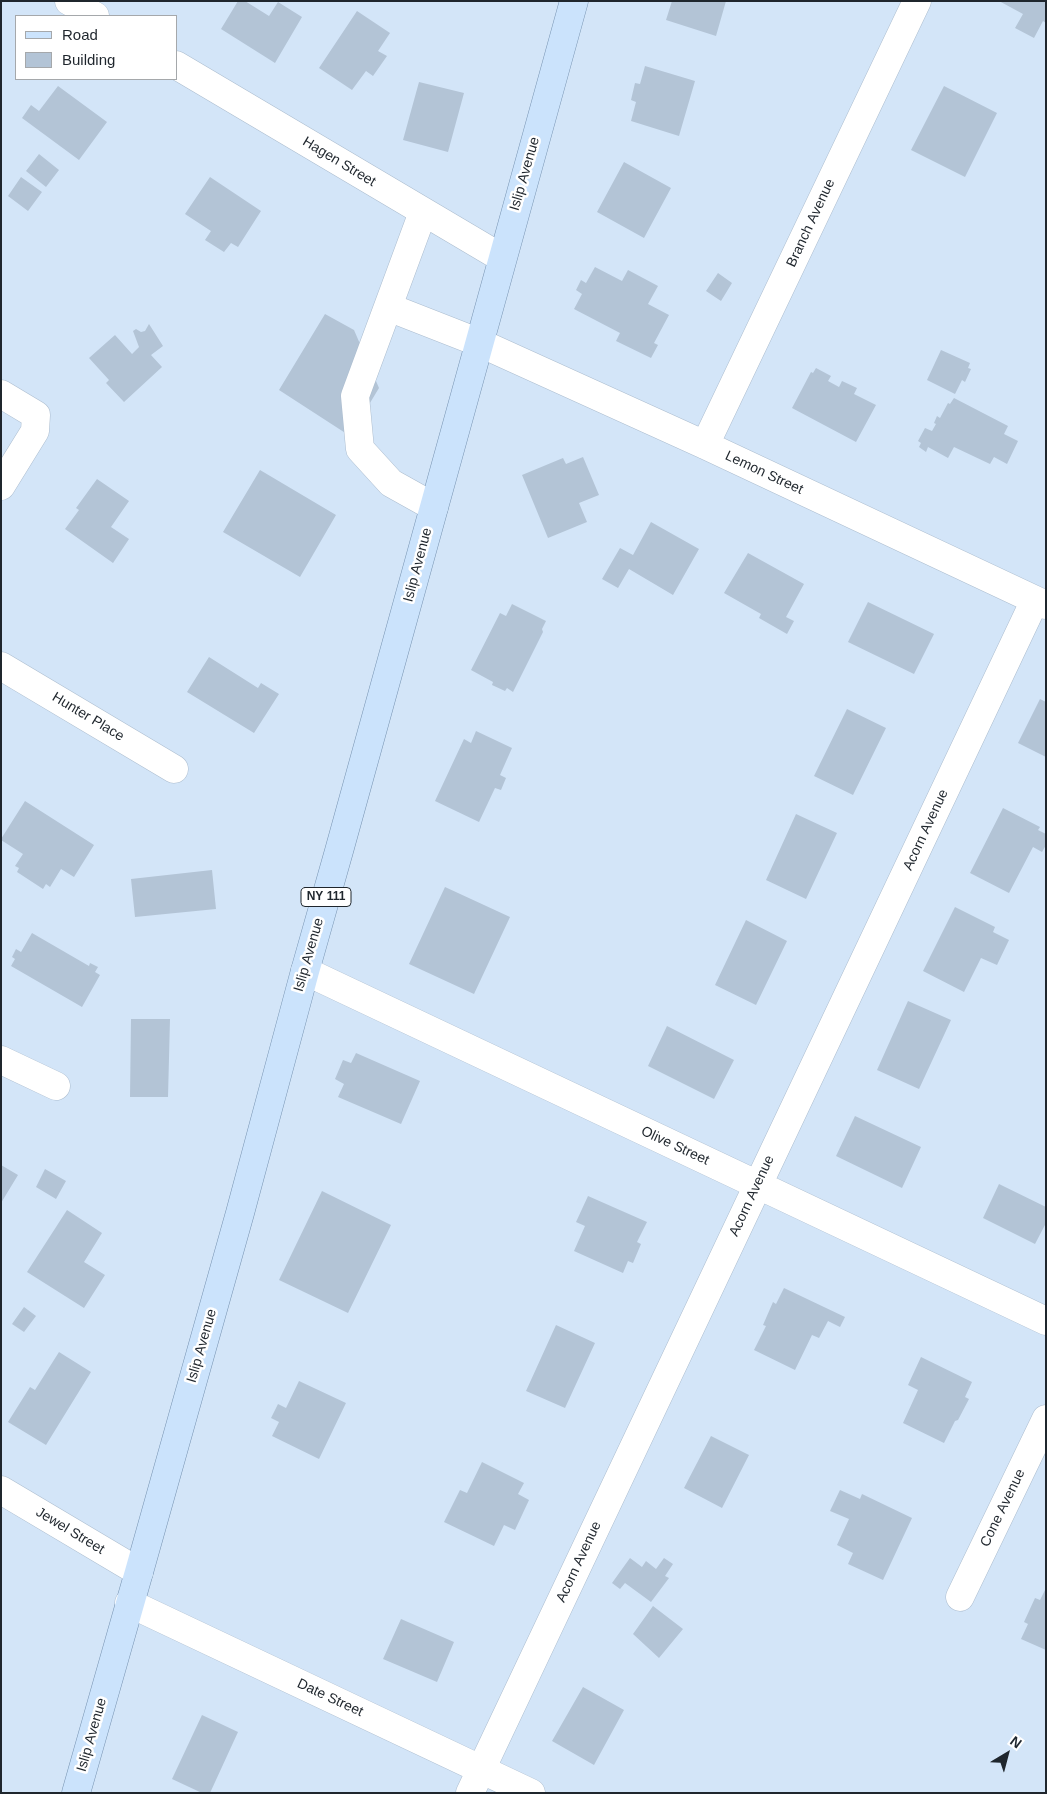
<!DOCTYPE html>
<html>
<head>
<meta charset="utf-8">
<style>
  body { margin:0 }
  #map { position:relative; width:1047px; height:1794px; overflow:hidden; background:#d3e5f8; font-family:Arial,sans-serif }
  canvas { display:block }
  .frame { position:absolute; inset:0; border:2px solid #1f262d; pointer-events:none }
  .legend { position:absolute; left:15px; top:15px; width:162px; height:65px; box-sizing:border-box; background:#fff; border:1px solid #a5a8ab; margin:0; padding:6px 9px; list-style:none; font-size:15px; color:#1f262d }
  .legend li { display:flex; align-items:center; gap:10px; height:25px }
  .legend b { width:25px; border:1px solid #a5a8ab }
  .north { position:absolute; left:982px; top:1729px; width:50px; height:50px; -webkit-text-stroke:4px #fff; paint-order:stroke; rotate:37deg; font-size:14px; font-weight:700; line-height:20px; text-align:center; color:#1f262d }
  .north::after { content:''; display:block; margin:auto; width:18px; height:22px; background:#1f262d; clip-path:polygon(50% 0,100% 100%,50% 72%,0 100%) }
</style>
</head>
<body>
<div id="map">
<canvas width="1047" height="1794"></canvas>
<div class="frame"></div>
<ul class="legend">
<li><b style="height:6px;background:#cbe3fc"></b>Road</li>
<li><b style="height:14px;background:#b3c4d6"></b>Building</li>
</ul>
<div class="north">N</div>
</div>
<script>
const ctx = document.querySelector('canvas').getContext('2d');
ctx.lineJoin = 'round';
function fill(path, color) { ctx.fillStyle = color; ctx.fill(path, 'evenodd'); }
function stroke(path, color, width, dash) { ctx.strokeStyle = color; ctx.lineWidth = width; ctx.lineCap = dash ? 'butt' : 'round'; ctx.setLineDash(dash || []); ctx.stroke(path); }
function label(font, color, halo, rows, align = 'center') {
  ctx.font = font + ' Arial,sans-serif'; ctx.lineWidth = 5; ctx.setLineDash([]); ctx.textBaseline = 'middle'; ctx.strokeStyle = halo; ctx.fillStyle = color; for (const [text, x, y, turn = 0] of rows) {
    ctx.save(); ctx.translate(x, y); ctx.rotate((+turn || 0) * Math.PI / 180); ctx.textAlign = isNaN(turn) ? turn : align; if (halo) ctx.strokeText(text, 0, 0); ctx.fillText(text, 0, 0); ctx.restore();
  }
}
fill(new Path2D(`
  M238,1H245L269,16L278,2L302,17L275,63L221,29Z
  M672,1H726L716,36L666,20Z
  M999,1H1046V23L1043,21L1034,38L1015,28L1023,14Z
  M357,11L390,33L378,51L387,56L373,76L366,71L352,90L319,68Z
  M645,66L695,81L679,136L631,121L636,102L631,100L635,83L640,84Z
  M419,82L464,93L448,152L403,140Z
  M58,86L107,122L79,160L22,118L31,105L39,111Z
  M944,86L997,113L965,177L911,150Z
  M39,154L59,170L46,187L26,171Z
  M624,162L671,188L644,238L597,212Z
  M21,177L42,192L28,211L8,196Z
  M210,177L261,211L238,247L231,243L224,252L205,240L211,231L185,214Z
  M595,267L622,281L628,270L658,286L648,304L669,315L654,343L658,345L651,358L616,341L620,333L574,309L582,294L576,290L581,280L586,283Z
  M718,273L732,283L721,301L706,291Z
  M325,314L354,330L379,388L350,436L279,390Z
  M149,324L163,346L151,355L162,367L124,402L106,383L109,380L89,358L115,335L132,354L139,347L133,331L136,329L141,332L145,331Z
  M941,350L970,363L968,368L971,369L965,382L962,380L955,394L927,380Z
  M816,368L831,376L828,381L839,387L842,381L857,388L854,394L876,405L856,442L792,408L811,372L813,373Z
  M954,398L1008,426L1004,434L1018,441L1007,464L994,457L990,464L954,447L948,458L928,447L926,452L919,447L921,443L918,441L925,428L932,431L936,424L934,423L937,416L940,418L948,403L950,404Z
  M583,457L599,495L579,503L587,522L548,538L522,475L563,458L566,464Z
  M260,470L336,515L300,577L223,532Z
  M97,479L129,501L111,527L129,539L113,563L65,529L79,510L76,508Z
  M651,522L699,549L673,595L629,569L618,588L602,579L620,548L633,555Z
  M748,553L804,584L786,617L794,621L787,634L759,618L761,614L724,593Z
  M868,602L934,634L914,674L848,642Z
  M512,604L546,621L542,629L543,632L513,692L507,688L505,691L492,685L493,682L471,670L500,613L506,616Z
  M209,657L258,688L261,683L279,694L254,733L187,692Z
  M1040,699L1046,702V757L1018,743Z
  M847,709L886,728L853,795L814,776Z
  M476,731L512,748L500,775L506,778L501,790L495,788L479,822L435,801L464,739L471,743Z
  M25,801L94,845L74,877L61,869L50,887L46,884L43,889L17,872L19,868L15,866L23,854L1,840V839Z
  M1003,808L1040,827L1038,830L1046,834V845L1042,852L1033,847L1009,893L970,873Z
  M796,814L837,833L806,899L766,880Z
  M212,870L216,909L135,917L131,879Z
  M445,887L510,917L474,994L409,964Z
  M955,907L995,927L993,932L1009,940L997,965L981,958L964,992L923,971Z
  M746,920L787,941L756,1005L715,985Z
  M32,933L89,966L90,963L98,967L95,972L100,975L82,1007L11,966L15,959L12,957L16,949L21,952Z
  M908,1001L951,1020L919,1089L877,1070Z
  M131,1019H170L168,1097H130Z
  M667,1026L734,1060L714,1099L648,1066Z
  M356,1053L420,1081L401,1124L338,1097L344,1084L335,1079L343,1060L351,1063Z
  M855,1116L921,1147L902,1188L836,1156Z
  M1,1165L18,1175L1,1203Z
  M45,1169L66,1181L56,1199L36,1187Z
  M999,1184L1046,1207V1223L1035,1244L983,1218Z
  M322,1191L391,1225L348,1313L279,1280Z
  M588,1196L647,1222L637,1242L641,1244L633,1263L628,1261L623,1273L574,1251L585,1226L576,1222Z
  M67,1210L102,1233L84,1262L105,1275L84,1308L27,1272Z
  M784,1288L845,1317L840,1327L828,1321L819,1338L812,1335L795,1370L754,1350L766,1326L763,1325L773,1302L776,1304Z
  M24,1307L36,1316L24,1332L12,1324Z
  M556,1325L595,1343L565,1408L526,1391Z
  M59,1352L91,1372L46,1445L8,1422L30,1387L35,1390Z
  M921,1357L972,1382L965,1397L969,1399L958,1420L955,1421L944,1443L903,1423L918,1390L908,1385Z
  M299,1381L346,1403L319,1459L272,1436L279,1422L271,1418L278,1404L286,1408Z
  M711,1436L749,1455L722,1508L684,1488Z
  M482,1462L524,1483L518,1494L529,1500L515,1530L504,1525L494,1546L444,1522L460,1490L467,1493Z
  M840,1490L860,1499L862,1494L912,1518L883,1580L848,1564L853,1553L837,1545L849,1519L830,1511Z
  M630,1558L642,1567L646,1561L656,1569L664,1558L673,1564L665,1576L669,1578L651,1602L625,1583L620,1589L612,1583Z
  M1046,1588V1650L1021,1639L1028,1624L1024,1622L1035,1598L1040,1600Z
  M653,1606L683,1629L659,1658L633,1634Z
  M401,1619L454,1642L437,1682L383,1659Z
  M583,1687L624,1710L594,1765L552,1741Z
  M202,1715L238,1732L210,1793H202L172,1779Z`), '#b3c4d6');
const minor = new Path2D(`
  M69,1L95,16
  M176,65L502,258
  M423,212L355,396L360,449L391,483L434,507
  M388,307L480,343L705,445L1046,605
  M1,394L36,415L35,431L1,486
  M705,445L917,1
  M1,666L174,769
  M305,971L1046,1321
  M1,1060L56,1086
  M1,1490L139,1572
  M960,1597L1046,1419
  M129,1603L531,1793
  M470,1793L1035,600`);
const major = new Path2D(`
  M76,1793L139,1572L240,1213L305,971L339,851L574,1`);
stroke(minor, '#acbdcf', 29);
stroke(major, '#7894b2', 29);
stroke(minor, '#fff', 28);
stroke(major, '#cbe3fc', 28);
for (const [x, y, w] of [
  [326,897,50]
]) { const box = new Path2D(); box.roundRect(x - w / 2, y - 9.5, w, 19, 4); ctx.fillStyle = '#fff'; ctx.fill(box); stroke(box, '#1f262d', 1); }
label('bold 12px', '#1f262d', null, [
  ["NY 111",326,897]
]);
label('14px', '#1f262d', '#fff', [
  ["Hagen Street",339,162,31],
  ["Islip Avenue",525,174,-74],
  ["Branch Avenue",811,223,-65],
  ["Lemon Street",764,473,25],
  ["Islip Avenue",418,565,-75],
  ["Hunter Place",88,717,31],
  ["Acorn Avenue",926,830,-65],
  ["Islip Avenue",309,955,-74],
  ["Olive Street",675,1146,25],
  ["Acorn Avenue",752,1196,-65],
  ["Islip Avenue",202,1346,-74],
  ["Cone Avenue",1003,1508,-64],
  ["Jewel Street",70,1531,31],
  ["Acorn Avenue",579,1562,-65],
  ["Date Street",330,1698,25],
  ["Islip Avenue",92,1735,-74]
]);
</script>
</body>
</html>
